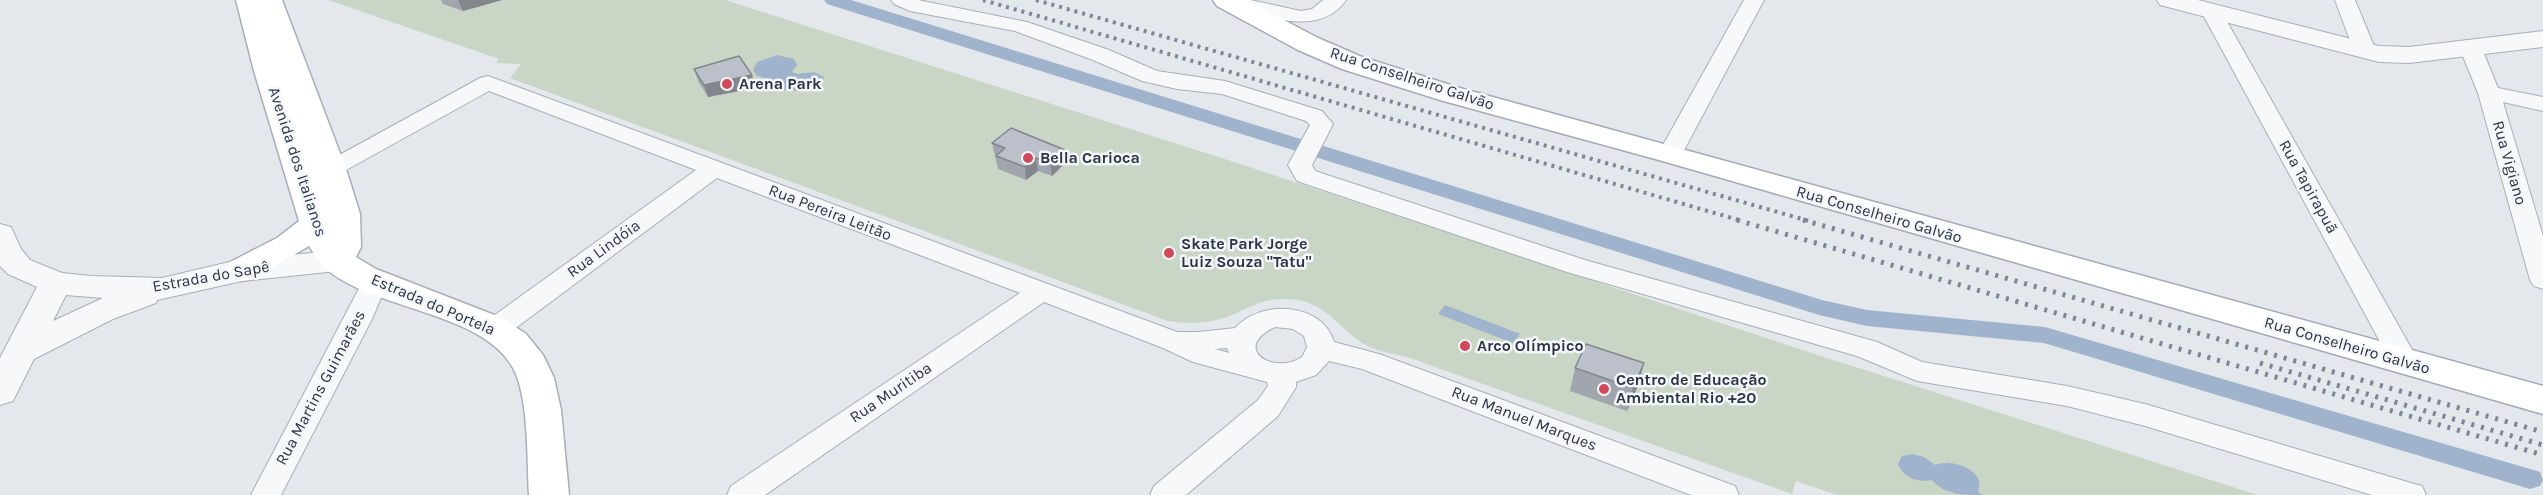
<!DOCTYPE html>
<html>
<head>
<meta charset="utf-8">
<style>
  body { margin:0 }
  canvas { display:block; background:#e4e7ec }
</style>
</head>
<body>
<canvas width="2543" height="495"></canvas>
<script>
const ctx = document.querySelector('canvas').getContext('2d');
ctx.lineJoin = 'round';
function fill(path, color) { ctx.fillStyle = color; ctx.fill(path, 'evenodd'); }
function stroke(path, color, width, dash) { ctx.strokeStyle = color; ctx.lineWidth = width; ctx.lineCap = dash ? 'butt' : 'round'; ctx.setLineDash(dash || []); ctx.stroke(path); }
function label(font, color, halo, rows, align = 'center') {
  ctx.font = font + ' Karla,sans-serif'; ctx.lineWidth = 5; ctx.setLineDash([]); ctx.textBaseline = 'middle'; ctx.strokeStyle = halo; ctx.fillStyle = color; for (const [text, x, y, turn = 0] of rows) {
    ctx.save(); ctx.translate(x, y); ctx.rotate((+turn || 0) * Math.PI / 180); ctx.textAlign = isNaN(turn) ? turn : align; if (halo) ctx.strokeText(text, 0, 0); ctx.fillText(text, 0, 0); ctx.restore();
  }
}
fill(new Path2D(`
  M328,0H725L1231,161L1824,357L2258,495H1837L1796,481L1792,494L1410,358C1396,354 1379,352 1366,345C1342,332 1326,303 1297,300C1262,297 1257,305 1227,317C1208,324 1188,324 1168,321L510,78L521,64L496,63L499,59Z`), '#c9d6c5');
fill(new Path2D(`
  M777,55L794,59L797,65L792,72L798,74L814,72L824,77L823,82L816,88L806,91L770,90L766,85L769,79L757,76L753,70L757,62Z
  M1445,305L1520,334L1513,343L1438,314Z
  M1912,454L1924,457L1935,465C1951,458 1987,469 1978,492L1983,495C1962,495 1945,495 1932,480C1918,483 1903,478 1898,464L1902,456Z`), '#9fb4cc');
fill(new Path2D(`
  M824,0H851L1822,300L1867,310L2045,327L2530,469L2540,472L2543,480L2540,486L2530,489L2044,343L1867,326L1819,315L827,4Z`), '#9fb4cc');
const minor = new Path2D(`
  M891,0H918L1027,22L1109,50L1157,71L1225,81L1322,111L1333,124L1312,165L1315,171L1585,260L1877,342L1922,362L2067,386L2145,404L2411,483L2422,486L2426,495H2372L2145,426L2067,406L1917,381L1857,356L1567,272L1297,181L1288,165L1310,125L1306,121L1222,94L1177,89L1142,81L1093,60L1015,31L910,11L894,4Z
  M1224,0H1251L1301,11L1312,9L1323,0H1346C1319,39 1263,15 1226,6L1223,2Z
  M1744,0H1764L1682,154L1678,159L1670,161L1662,159L1658,154Z
  M2335,0H2355L2376,51L2372,55L2365,57L2358,55L2354,51Z
  M2211,5L2218,7L2221,11L2419,362L2415,369L2405,372L2395,369L2391,362L2201,11L2204,7Z
  M2471,43L2478,45L2482,49L2498,88L2543,97V111L2503,102L2543,236V289L2534,286L2530,280L2478,93L2460,49L2464,45Z
  M488,76L1177,332H1199L1235,328C1261,299 1322,302 1334,342L1379,354L1735,486L1739,495H1691L1362,369L1329,361L1316,375L1296,382V387L1278,416L1186,495H1150L1154,486L1258,400L1268,386L1267,382L1193,362L1163,348L1044,302L765,495H727L731,486L1020,293L717,178L505,336L495,338L485,336L481,329L485,322L696,170L489,91L339,174L331,176L323,174L319,169L323,164L480,78ZM1275,327L1293,329L1304,336L1307,347L1302,357C1274,376 1230,348 1275,327ZM1227,348L1229,353L1215,349Z
  M375,272L384,275L388,281L372,319L281,495H251L366,275Z`);
const tertiary = new Path2D(`
  M2157,0H2198L2379,46L2409,47L2543,31V47L2409,63L2379,62L2160,5Z
  M0,224L11,227L21,249L30,260L62,273L91,276L162,278L242,259L337,251L348,254L353,261L348,268L337,271L242,281L157,300L156,303L113,319L34,359L13,401L0,405V358L37,287L8,274L0,266ZM66,295L103,298L53,321Z`);
const secondary = new Path2D(`
  M236,0H282L346,169L360,214L361,247L356,257L376,269L502,318L526,334L543,355L554,378L561,410L569,495H529C527,461 529,397 513,368C482,311 372,310 325,268C319,263 313,252 309,246L254,278L242,281L230,278L225,270L230,262L277,238L299,221L254,71Z`);
const primary = new Path2D(`
  M1213,0H1246L1318,38L1362,57L1460,88L2543,386V414L1659,160L1440,100L1342,69L1298,50L1217,6Z`);
stroke(minor, '#a9aeb7', 2);
stroke(tertiary, '#a9aeb7', 2);
stroke(secondary, '#a9aeb7', 3);
stroke(primary, '#a3abb8', 3);
fill(minor, '#f7f8fa');
fill(tertiary, '#f7f8fa');
fill(secondary, '#fff');
fill(primary, '#fff');
stroke(new Path2D(`
  M983,0L1742,221
  M1036,0L1809,221`), '#7d8696', 4, [3, 5]);
stroke(new Path2D(`
  M1737,220L2543,455
  M1803,220L2543,432
  M2260,363L2543,445`), '#7d8696', 5, [3, 7]);
fill(new Path2D(`
  M441,0H502L463,11L443,4Z
  M694,69L752,75L755,88L708,97L698,81Z
  M992,143L1066,162L1052,176L1038,171L1026,180L998,169Z
  M1575,368L1638,386L1627,411L1570,391Z`), '#a1a5ae');
fill(new Path2D(`
  M458,0H502L463,11Z
  M752,75L755,88L708,97L704,85Z
  M1065,150L1066,162L1052,176L1050,163Z
  M1036,158L1038,171L1026,180L1025,167Z
  M1644,363L1638,386L1627,411L1633,388Z`), '#83868d');
const building = new Path2D(`
  M739,56L752,75L704,85L694,69Z
  M1011,128L1065,150L1050,163L1036,158L1025,167L996,156L1005,148L992,143Z
  M1586,344L1644,363L1633,388L1575,368Z`);
fill(building, '#bbc0ca');
stroke(building, '#83868d', 1.5);
for (const [x, y, r, color] of [
  [727,84,6,"#d1495b"],
  [1028,158,6,"#d1495b"],
  [1169,253,6,"#d1495b"],
  [1465,346,6,"#d1495b"],
  [1604,389,6,"#d1495b"]
]) { const dot = new Path2D(); dot.arc(x, y, r, 0, 2 * Math.PI); ctx.fillStyle = color; ctx.fill(dot); stroke(dot, '#f4f6f9', 2); }
label('16px', '#2b3445', '#f4f6f9', [
  ["Rua Conselheiro Galvão",1412,79,18],
  ["Avenida dos Italianos",297,162,72],
  ["Rua Vigiano",2509,163,74],
  ["Rua Tapirapuã",2308,187,61],
  ["Rua Pereira Leitão",830,213,21],
  ["Rua Conselheiro Galvão",1879,215,16],
  ["Rua Lindóia",604,249,-36],
  ["Estrada do Sapê",211,277,-10],
  ["Estrada do Portela",433,305,23],
  ["Rua Conselheiro Galvão",2347,346,16],
  ["Rua Martins Guimarães",321,388,-62],
  ["Rua Muritiba",891,393,-34],
  ["Rua Manuel Marques",1524,419,21]
]);
label('bold 16px', '#2b3445', '#f4f6f9', [
  ["Arena Park",739,84],
  ["Bella Carioca",1040,158],
  ["Skate Park Jorge",1181,244],
  ["Luiz Souza \"Tatu\"",1181,262],
  ["Arco Olímpico",1477,346],
  ["Centro de Educação",1616,380],
  ["Ambiental Rio +20",1616,398]
], 'left');
</script>
</body>
</html>
